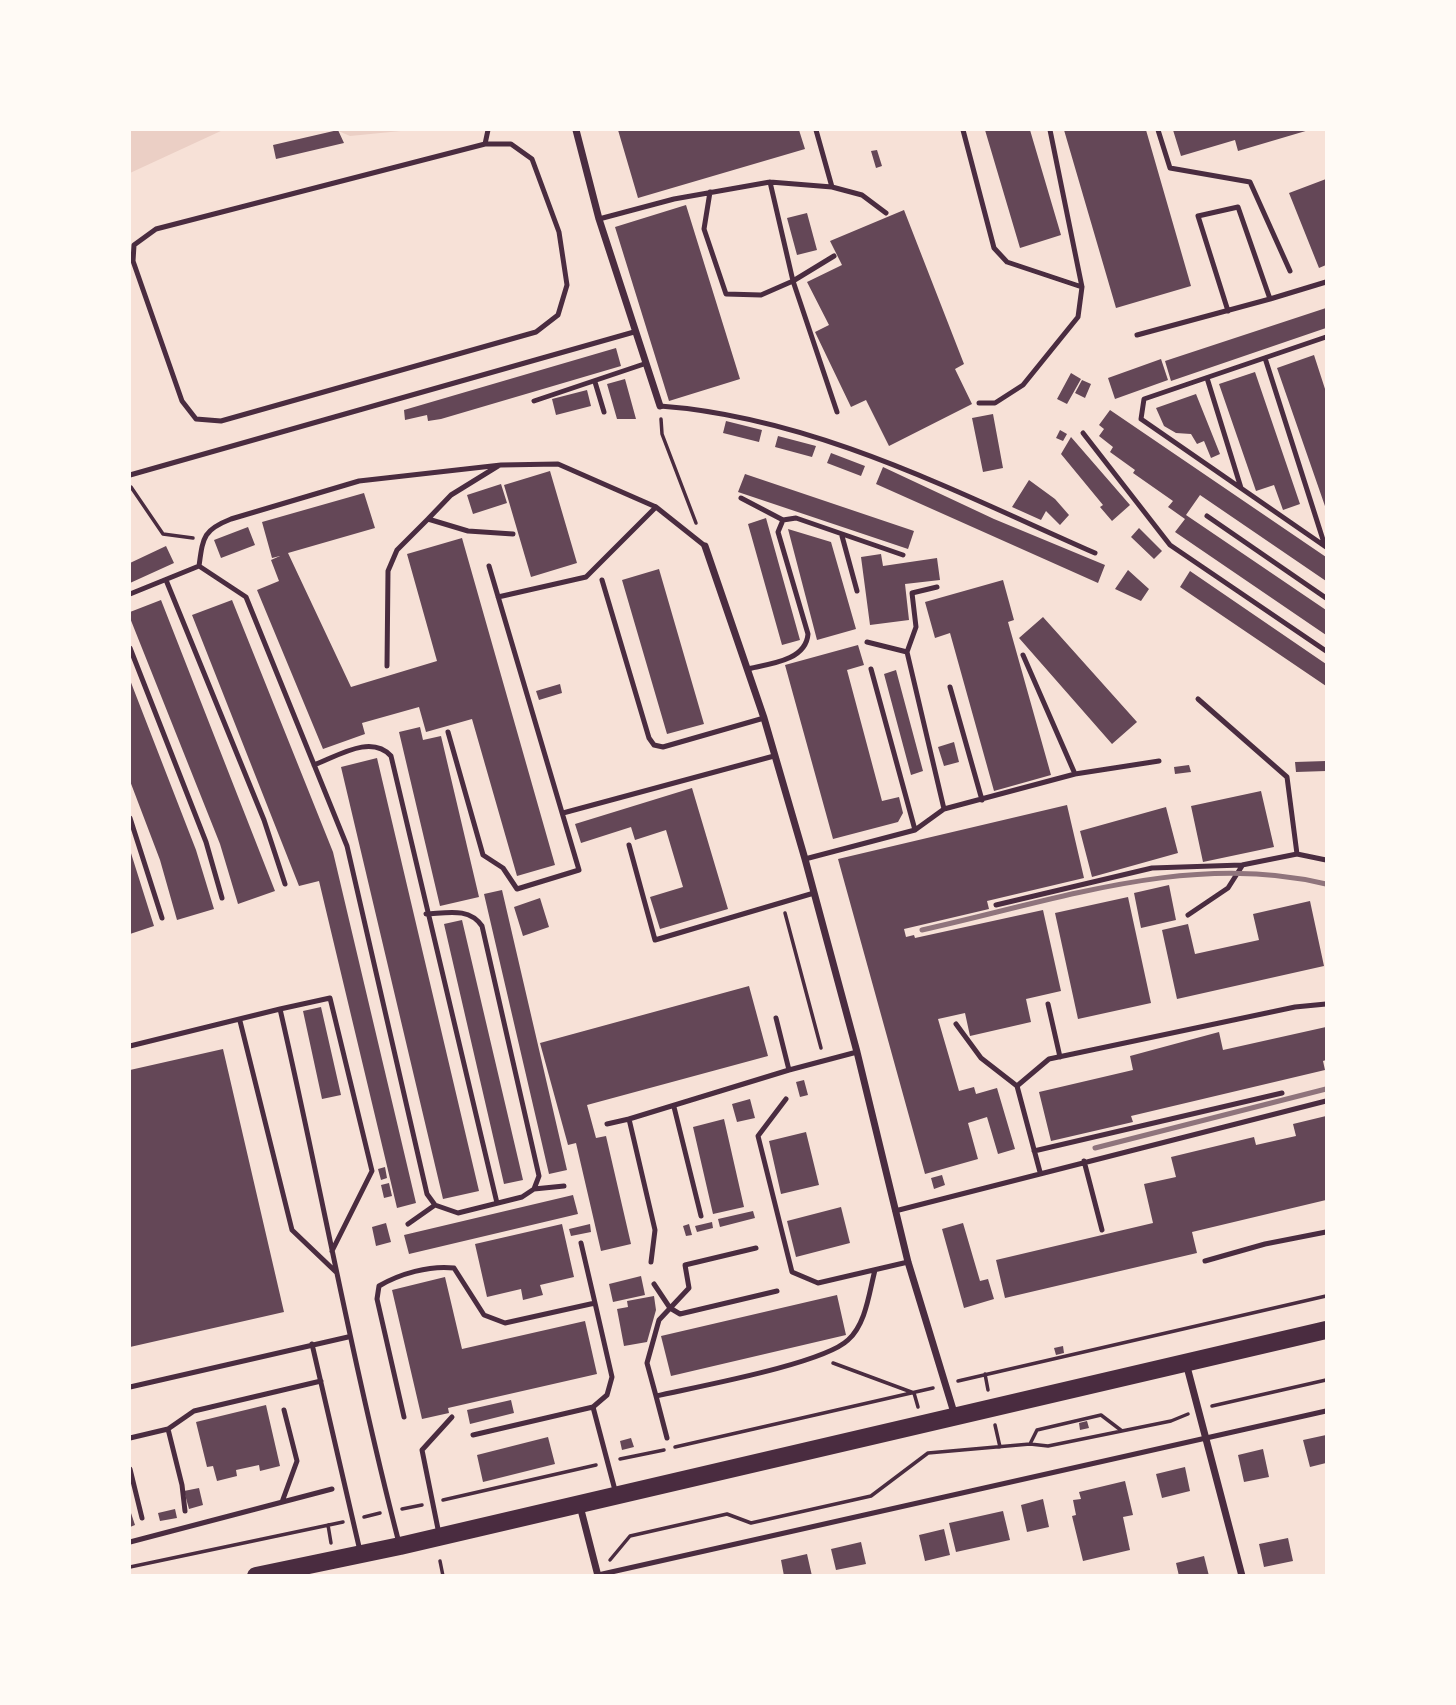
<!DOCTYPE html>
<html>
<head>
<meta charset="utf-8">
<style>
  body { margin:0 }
  #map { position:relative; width:1456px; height:1705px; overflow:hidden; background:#f7e1d7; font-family:Arial,sans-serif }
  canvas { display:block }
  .frame { position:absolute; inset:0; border:131px solid #fffaf5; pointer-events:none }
</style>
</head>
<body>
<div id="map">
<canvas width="1456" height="1705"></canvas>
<div class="frame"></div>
</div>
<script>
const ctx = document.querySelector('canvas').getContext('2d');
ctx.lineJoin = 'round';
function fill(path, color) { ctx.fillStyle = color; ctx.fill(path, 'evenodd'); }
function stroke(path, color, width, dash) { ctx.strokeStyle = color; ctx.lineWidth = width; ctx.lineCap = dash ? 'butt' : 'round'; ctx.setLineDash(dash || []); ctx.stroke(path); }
fill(new Path2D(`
  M130,130H223L130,173Z
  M336,130H411L350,136Z`), '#ebcfc5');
fill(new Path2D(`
  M338,130L344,143L276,159L273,145Z
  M618,130H799L805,149L638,198Z
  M985,130H1030L1061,235L1020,248Z
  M1064,130H1146L1191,286L1116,308Z
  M1173,130H1309L1238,151L1235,140L1181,156Z
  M877,150L882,166L876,168L871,151Z
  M1326,179V265L1319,268L1289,193Z
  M686,205L740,379L669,401L615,227Z
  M904,210L964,364L955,369L972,404L889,446L866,400L851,407L815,332L829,325L807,282L842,265L830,241Z
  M807,213L817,250L797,255L787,218Z
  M1326,308V328L1171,381L1165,361Z
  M616,348L621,366L441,419L428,421L427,415L405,420L404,410Z
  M1314,355L1326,392V509L1277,368Z
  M1161,359L1168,380L1115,399L1108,378Z
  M1255,372L1300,504L1283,510L1274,485L1256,491L1219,384Z
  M1071,373L1081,379L1067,404L1057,399Z
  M625,379L636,419H617L607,384Z
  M1082,380L1091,384L1085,398L1075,393Z
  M587,390L591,406L556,415L552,399Z
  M1196,394L1220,454L1211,458L1204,441L1197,444L1191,434L1176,433L1164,426L1156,408Z
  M1110,410L1326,557V581L1200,495L1186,515L1326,610V635L1175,532L1185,519L1168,507L1173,501L1133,473L1135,470L1110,452L1113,447L1099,436L1104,429L1099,425Z
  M993,414L1003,468L983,472L972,418Z
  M726,421L762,430L759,442L723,433Z
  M1060,430L1067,434L1063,441L1056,438Z
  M778,436L816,446L812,457L775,447Z
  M1071,437L1130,505L1112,521L1100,507L1103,505L1061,454Z
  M831,453L865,466L861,476L827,463Z
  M883,467L994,519L1105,565L1098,583L876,484Z
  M550,471L577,563L531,577L504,485Z
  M745,474L914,531L908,549L738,492Z
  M1029,480L1055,499L1069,515L1060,525L1046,511L1041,520L1012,507Z
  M501,484L507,503L473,514L467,495Z
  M364,493L375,528L288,553L351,687L437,661L407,554L462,538L555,865L517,876L472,719L426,732L419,707L362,723L365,734L323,749L257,590L279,581L271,560L280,556L272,558L262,522Z
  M766,518L800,640L782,645L748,524Z
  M248,527L255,545L221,558L214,540Z
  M1139,528L1162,551L1154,559L1131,537Z
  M788,529L831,542L856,629L817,640Z
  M166,546L174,563L130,583V563Z
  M881,554L883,566L937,558L940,580L905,584L909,620L870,625L861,557Z
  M659,569L704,724L667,734L622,580Z
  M1128,570L1149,589L1141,601L1115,589Z
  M1190,571L1326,664V686L1180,587Z
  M1003,580L1014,620L1008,622L1051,775L994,791L950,633L935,638L925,602Z
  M161,600L275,891L238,904L220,844L130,618V612Z
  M232,600L333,852L416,1203L397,1208L319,881L299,886L192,615Z
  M1043,617L1137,722L1112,744L1019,638Z
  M858,645L864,665L847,670L882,801L899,797L903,813L898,822L833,839L785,665Z
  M896,670L923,771L911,775L884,674Z
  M130,680L196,850L214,909L177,920L160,860L130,781Z
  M560,684L562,693L539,700L536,691Z
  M420,727L423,740L441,736L479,897L440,906L399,732Z
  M954,742L959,762L944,766L938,747Z
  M377,758L479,1191L443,1199L341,767Z
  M1326,761V771L1296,772L1295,762Z
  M1189,765L1191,772L1175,774L1174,767Z
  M692,788L728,909L660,929L650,897L683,887L666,830L635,840L631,827L581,843L575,824Z
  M1261,791L1274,847L1203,862L1191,806Z
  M1067,805L1084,878L987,901L989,909L904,929L906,937L914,935L915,938L1043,910L1061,991L1026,999L1031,1022L970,1036L965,1013L938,1019L959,1091L974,1087L976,1094L997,1088L1015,1149L998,1154L987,1117L968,1123L978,1159L925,1174L838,859Z
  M1166,807L1178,853L1092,877L1080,831Z
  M130,850L154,926L130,934Z
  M1169,885L1176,920L1141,928L1134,893Z
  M502,890L567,1170L549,1174L484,894Z
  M1128,897L1151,1003L1078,1019L1055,913Z
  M540,898L549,927L523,936L514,907Z
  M1310,901L1324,966L1177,999L1162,930L1188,924L1195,954L1259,940L1253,914Z
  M462,920L523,1180L504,1184L444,924Z
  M749,986L768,1056L587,1105L596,1138L606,1136L631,1244L601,1251L576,1143L568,1145L540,1043Z
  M321,1007L341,1095L322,1099L303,1011Z
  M1326,1027V1060L1323,1061L1325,1070L1131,1116L1133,1122L1051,1141L1039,1092L1133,1070L1130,1056L1219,1032L1223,1050Z
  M223,1049L284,1312L130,1347V1070Z
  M804,1080L808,1095L800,1097L796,1082Z
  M750,1099L755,1118L737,1122L732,1104Z
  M1326,1116V1200L1192,1232L1197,1253L1005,1298L996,1260L1153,1223L1144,1184L1176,1177L1171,1157L1254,1137L1256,1145L1296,1136L1293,1124Z
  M724,1119L744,1207L713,1214L693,1127Z
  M806,1132L819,1185L781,1194L769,1141Z
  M385,1167L387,1178L381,1180L378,1169Z
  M942,1175L945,1185L934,1189L931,1178Z
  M389,1183L392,1196L384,1198L381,1185Z
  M573,1195L578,1214L409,1254L404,1235Z
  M841,1207L850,1243L796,1257L787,1221Z
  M753,1211L755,1218L720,1227L718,1219Z
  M712,1222L713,1228L697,1232L695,1226Z
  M386,1223L391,1242L376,1246L372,1227Z
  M963,1223L980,1281L988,1279L994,1299L964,1308L942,1229Z
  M562,1224L574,1277L540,1285L543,1295L523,1300L521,1289L487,1297L475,1244Z
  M590,1224L591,1232L571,1236L569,1229Z
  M689,1224L692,1235L686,1236L683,1226Z
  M641,1276L645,1295L613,1302L609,1284Z
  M445,1277L462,1349L585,1321L597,1374L448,1408L449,1413L422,1419L392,1290Z
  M837,1295L846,1335L671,1376L661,1336Z
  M654,1296L656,1310L647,1342L624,1346L617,1309L628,1307L627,1301Z
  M1063,1346L1064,1353L1056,1355L1054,1348Z
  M511,1400L514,1413L470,1424L467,1410Z
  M266,1405L280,1466L260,1471L259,1465L236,1470L237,1476L217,1481L213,1466L207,1467L196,1422Z
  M1087,1421L1089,1428L1080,1430L1079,1423Z
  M1326,1435V1463L1310,1467L1303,1440Z
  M548,1437L555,1464L483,1482L477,1455Z
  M631,1438L634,1447L622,1450L620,1441Z
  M1263,1449L1269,1477L1244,1482L1238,1455Z
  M1185,1467L1190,1491L1162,1498L1156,1474Z
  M1125,1481L1133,1515L1123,1517L1130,1550L1083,1561L1072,1516L1076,1515L1073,1500L1081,1499L1079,1492Z
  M199,1488L203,1505L189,1509L184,1491Z
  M1043,1499L1049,1527L1027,1532L1021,1505Z
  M175,1509L177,1518L160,1521L158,1513Z
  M130,1510L135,1525L130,1527Z
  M1003,1511L1010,1540L956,1552L949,1523Z
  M944,1529L950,1555L925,1561L919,1535Z
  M1288,1538L1293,1561L1264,1567L1259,1544Z
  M861,1542L866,1564L836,1570L831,1549Z
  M807,1554L812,1576H784L781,1560Z
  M1204,1556L1209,1576H1179L1176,1563Z`), '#644757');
stroke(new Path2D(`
  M661,419L662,434L696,523
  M131,487L163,534L193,538
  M785,913L821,1048
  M833,1363L914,1393L918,1407
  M985,1374L988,1390
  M958,1381L1326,1296
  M1212,1406L1326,1380
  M995,1425L1000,1447
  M1030,1444L1037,1430L1101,1415L1122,1431
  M675,1447L933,1388
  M620,1459L664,1450
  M443,1500L596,1465
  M402,1509L422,1505
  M364,1517L380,1513
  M328,1525L331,1543
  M610,1560L630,1536L727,1514L751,1523L871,1496L928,1453L1030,1444L1048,1446L1171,1421L1188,1414
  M440,1561L443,1576
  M130,1567L343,1522`), '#4a2c40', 3.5);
stroke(new Path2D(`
  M816,130L832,187
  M963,130L994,248L1007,262L1082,287
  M1158,130L1170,168L1250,182L1290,271
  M485,144H511L532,159L559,232L567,285L558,315L536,332L221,421L196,419L182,401L133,261L134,245L156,229Z
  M485,144L488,130
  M770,182L793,281L837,412
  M710,192L704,229L726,294L761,295L793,281L834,256
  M599,219L674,199L770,182L832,187L862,195L886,213
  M1228,311L1198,216L1238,207L1270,299L1326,282
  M1137,335L1270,299
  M1326,337L1144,399L1141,419L1326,547
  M1265,358L1325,546
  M1207,378L1241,488
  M595,382L604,412
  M534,401L644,364
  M979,403H995L1023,385L1078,317L1082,287L1050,130
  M660,406C813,417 956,492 1095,553
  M1083,433L1170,545L1326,651
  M130,475L634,332
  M741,498L783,520
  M1207,516L1326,598
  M428,519L451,495L498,466
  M842,536L857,591
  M199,566L246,597L347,846L427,1194L435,1205L458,1213L522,1197L534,1189L539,1176L482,926C469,907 447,913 426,914
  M199,566C203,537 203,530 231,519L359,481L501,465L558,464L656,507L705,546
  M166,580L264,820L285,884
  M602,580L649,738L654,745L663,747L764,718
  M937,587L912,593L916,627L907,652L944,809
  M130,594L199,566
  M498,597L586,577L656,507
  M867,642L907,652
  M130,648L206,842L222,898
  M1023,655L1075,774
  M387,666L388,571L397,550L428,519L468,531L513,534
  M747,669C769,664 806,661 808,634L778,532L783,520L796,518L903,555
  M871,669L915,830
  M950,687L982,800
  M1198,699L1287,777L1297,854L1326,860
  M448,732L483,855L503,868L517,889L579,870L489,566
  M314,765C338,756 371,734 391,756L497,1203
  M563,813L774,756
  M130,818L162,918
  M629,845L655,940L814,893
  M805,859L915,830L944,809L1075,774L1159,761
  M996,905L1152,868L1242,865L1297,854
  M1188,915L1228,888L1242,866
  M1048,1004L1060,1057
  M280,1009L330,998L372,1171L332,1251
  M776,1018L789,1070
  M240,1021L292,1230L336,1272
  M956,1024L981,1058L1017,1086
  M130,1046L280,1009C321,1187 353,1366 399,1543
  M786,1099L758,1136L792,1272L818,1283L908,1262
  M674,1107L701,1216
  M607,1124L629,1119
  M1034,1151L1282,1093
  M1084,1161L1102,1230
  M1040,1172L1017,1086L1049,1059L1295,1007L1326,1004
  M534,1189L564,1186
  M895,1211L1326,1101
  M408,1224L435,1205
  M581,1243L595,1303
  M756,1248L685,1265L689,1288L659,1320L647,1363L656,1396C695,1387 823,1364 848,1340C866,1324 869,1293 875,1270
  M1205,1261L1265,1244L1326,1232
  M651,1262L655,1230L629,1119L789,1070L857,1052
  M654,1284L670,1308L680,1314L777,1291
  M312,1344L360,1551
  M130,1387L348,1337
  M656,1396L667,1438
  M593,1407L616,1494
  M404,1417L377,1299L379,1286C399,1274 430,1265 454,1268L484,1315L505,1323L595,1303L612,1377L607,1395L593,1407L473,1435
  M168,1429L182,1485L185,1511
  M130,1438L168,1429L194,1411L321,1381
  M130,1469L142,1518
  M282,1502L297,1461L284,1410
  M439,1534L422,1450L452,1417
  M130,1542L332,1489
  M598,1575L1326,1411`), '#4a2c40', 5);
stroke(new Path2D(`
  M576,130L599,219L660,406
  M705,546L764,718L805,859L857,1052L908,1262L955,1416
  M1186,1363L1242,1576
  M580,1506L598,1576`), '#4a2c40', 7);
stroke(new Path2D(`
  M256,1576L400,1546L1326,1330`), '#4a2c40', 18);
stroke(new Path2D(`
  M922,930C1053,901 1192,851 1326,884
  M1095,1148L1326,1089`), '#8f747c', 5);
</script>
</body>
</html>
